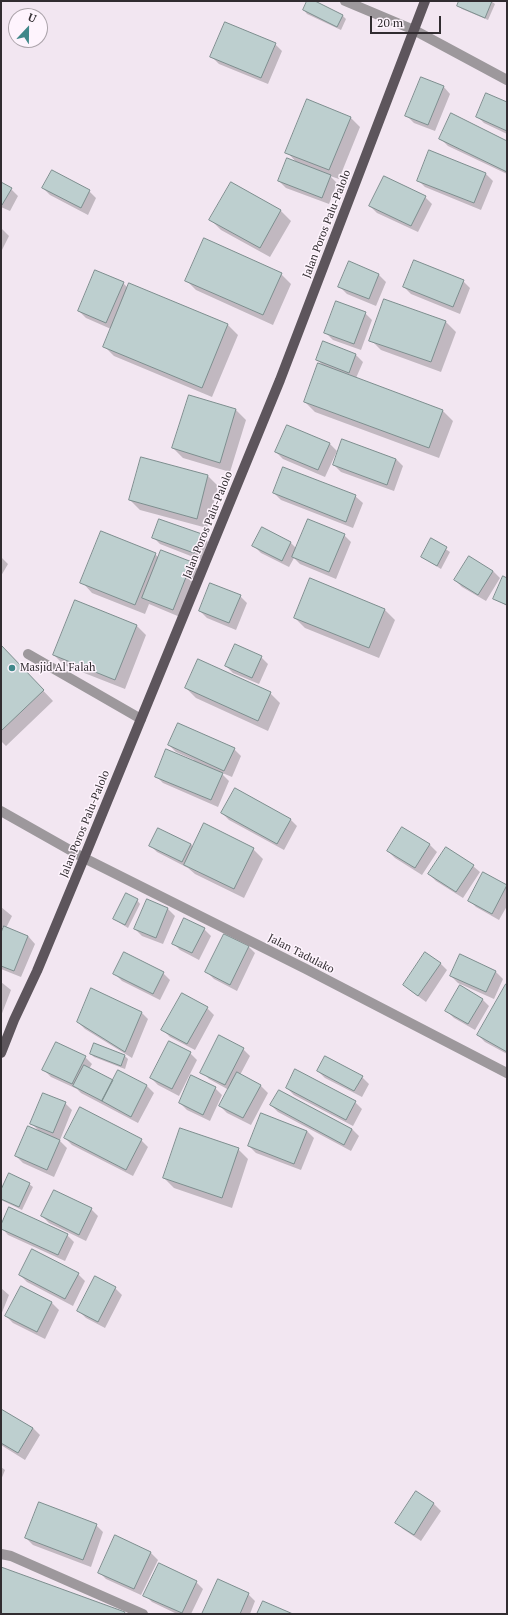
<!DOCTYPE html>
<html>
<head>
<meta charset="utf-8">
<style>
  body { margin:0 }
  #map { position:relative; width:508px; height:1615px; overflow:hidden; background:#f2e6f1; font-family:"PT Serif",serif }
  canvas { display:block }
  .frame { position:absolute; inset:0; border:2px solid #312c30; pointer-events:none }
  .north { position:absolute; left:8px; top:8px; width:40px; height:40px; box-sizing:border-box; background:#fef4fd; border:1px solid #aca4ab; border-radius:50%; rotate:22deg; font-size:11px; font-weight:700; line-height:16px; text-align:center; color:#312c30 }
  .north::after { content:''; display:block; margin:auto; width:14px; height:18px; background:#40888a; clip-path:polygon(50% 0,100% 100%,50% 72%,0 100%) }
  .scale { position:absolute; left:370px; top:16px; width:71px; height:18px; box-sizing:border-box; border:2px solid #312c30; border-top:0; padding-left:5px; font-size:12px; line-height:14px; white-space:nowrap; color:#312c30; -webkit-text-stroke:3px #fef4fd; paint-order:stroke }
</style>
</head>
<body>
<div id="map">
<canvas width="508" height="1615"></canvas>
<div class="frame"></div>
<div class="north">U</div>
<div class="scale">20 m</div>
</div>
<script>
const ctx = document.querySelector('canvas').getContext('2d');
ctx.lineJoin = 'round';
function fill(path, color) { ctx.fillStyle = color; ctx.fill(path, 'evenodd'); }
function stroke(path, color, width, dash) { ctx.strokeStyle = color; ctx.lineWidth = width; ctx.lineCap = dash ? 'butt' : 'round'; ctx.setLineDash(dash || []); ctx.stroke(path); }
function label(font, color, halo, rows, align = 'center') {
  ctx.font = font + ' "PT Serif",serif'; ctx.lineWidth = 3; ctx.setLineDash([]); ctx.textBaseline = 'middle'; ctx.strokeStyle = halo; ctx.fillStyle = color; for (const [text, x, y, turn = 0] of rows) {
    ctx.save(); ctx.translate(x, y); ctx.rotate((+turn || 0) * Math.PI / 180); ctx.textAlign = isNaN(turn) ? turn : align; if (halo) ctx.strokeText(text, 0, 0); ctx.fillText(text, 0, 0); ctx.restore();
  }
}
fill(new Path2D(`
  M308,1H313L343,16L346,19L341,30L307,14L304,10Z
  M460,1H491L495,4L488,20L462,9L458,6Z
  M275,44L282,51L268,84L219,64L212,57Z
  M443,86L450,94L435,131L414,123L407,116Z
  M507,103V134L484,123L477,116Z
  M350,117L360,127L339,179L330,176L337,183L329,204L286,188L279,181L297,163L287,152Z
  M441,139L507,142V174L448,146Z
  M430,152L486,174L493,181L481,210L425,187L418,180Z
  M52,171L89,191L96,198L88,215L50,195L43,188Z
  M1,183L11,189L18,196L10,211L1,207Z
  M232,183L281,211L291,221L270,257L221,230L211,220Z
  M425,197L432,204L418,232L377,213L370,206Z
  M1,228L9,236L1,252Z
  M349,263L379,275L386,282L376,306L347,294L340,287Z
  M281,274L291,284L273,325L196,290L186,280Z
  M463,281L470,288L460,314L411,294L404,287Z
  M123,283L128,288L130,284L228,325L238,335L212,397L114,356L104,346L111,329L86,318L79,311Z
  M365,313L372,320L361,350L333,340L326,333Z
  M446,322L456,332L441,372L381,350L371,340Z
  M324,343L356,355L363,362L356,378L443,411L453,421L439,458L315,412L305,402L324,366L317,360Z
  M236,410L246,420L230,472L183,458L173,448Z
  M330,444L337,451L325,477L283,459L276,452Z
  M396,459L403,466L394,491L341,472L334,465Z
  M208,476L218,486L207,528L140,510L130,500Z
  M274,493L355,496L363,503L353,528L281,500Z
  M262,529L291,543L297,549L344,535L351,542L336,579L300,564L294,558L289,567L261,553L254,546Z
  M201,535L208,542L201,560L160,544L153,537Z
  M432,540L450,552L441,569L422,557Z
  M155,554L159,558L192,563L199,570L180,617L149,604L145,614L92,593L82,582Z
  M1,557L8,564L1,576Z
  M493,571L500,578L486,601L462,587L455,580Z
  M507,579V606L494,599Z
  M240,596L247,603L236,630L207,618L200,611Z
  M385,610L395,620L379,658L305,628L295,618Z
  M136,625L146,635L125,689L64,665L54,655Z
  M1,646L53,701L6,746L1,741Z
  M261,657L268,664L259,684L233,673L226,666Z
  M186,688L270,693L280,703L268,731L196,698Z
  M169,745L234,749L241,756L232,777L220,772L229,781L218,807L163,783L156,776L193,762L194,760L176,752Z
  M222,813L290,819L297,826L284,850L229,820Z
  M191,844L193,847L253,849L263,859L244,898L195,874L188,868L157,852L150,845Z
  M430,845L437,852L422,875L395,858L388,851Z
  M473,866L480,872L463,898L436,881L429,874Z
  M484,873L507,886V906L499,920L476,907L469,900Z
  M137,900L140,904L128,928L114,919Z
  M1,907L12,916L6,928L28,936L35,944L21,977L1,969V936L4,928L1,926Z
  M168,909L175,916L163,944L142,936L135,929Z
  M204,929L211,936L199,960L180,950L173,943Z
  M248,946L255,953L237,991L214,979L207,972Z
  M460,955L496,972L503,979L494,999L458,983L451,976Z
  M440,963L447,970L426,1002L411,991L404,984Z
  M163,973L170,980L160,1000L122,981L115,974Z
  M1,982L11,990L1,1016Z
  M507,986V1054L485,1042L478,1035Z
  M482,999L489,1006L475,1030L454,1018L447,1011Z
  M207,1008L214,1015L195,1050L170,1037L163,1030Z
  M141,1012L148,1019L132,1058L85,1029L78,1022Z
  M94,1044L125,1056L128,1059L125,1069L94,1057L91,1054Z
  M243,1049L250,1056L240,1075L261,1086L268,1093L251,1125L227,1113L220,1106L229,1090L209,1079L202,1072Z
  M190,1053L197,1060L179,1096L158,1085L151,1078Z
  M85,1057L92,1064L89,1069L113,1082L118,1071L147,1086L154,1093L138,1123L81,1093L77,1089L51,1077L44,1070Z
  M318,1071L362,1077L369,1084L362,1097L325,1078Z
  M215,1088L222,1095L210,1121L187,1110L180,1103Z
  M287,1088L355,1102L362,1109L353,1126L294,1095Z
  M279,1091L352,1129L359,1136L351,1151L278,1112L271,1105Z
  M65,1103L72,1110L60,1140L57,1138L67,1148L54,1177L23,1163L16,1156L41,1133L32,1124Z
  M307,1131L314,1138L301,1170L256,1153L249,1146Z
  M65,1138L141,1140L148,1147L133,1176L72,1145Z
  M238,1149L248,1159L232,1208L174,1188L164,1178Z
  M29,1184L33,1187L22,1210L1,1200V1192Z
  M91,1209L98,1216L86,1241L49,1223L42,1216Z
  M1,1227L67,1235L74,1242L65,1261L8,1235Z
  M32,1250L78,1274L85,1281L73,1306L27,1282L20,1275Z
  M21,1287L52,1303L59,1310L45,1339L13,1323L6,1316Z
  M1,1288L9,1295L1,1315Z
  M115,1288L122,1295L105,1328L86,1318L79,1311Z
  M1,1410L33,1428L40,1435L25,1460L1,1445Z
  M1,1467L5,1470L1,1480Z
  M416,1492L434,1504L441,1511L421,1541L403,1529L396,1522Z
  M96,1525L103,1532L91,1567L33,1545L26,1538Z
  M116,1537L151,1553L158,1560L141,1595L106,1579L99,1572Z
  M196,1582L203,1589L191,1614H177L152,1602L145,1595Z
  M248,1594L255,1601L250,1614H203Z`), '#0003');
const building = new Path2D(`
  M307,1H315L343,15L337,27L303,10Z
  M459,1H492L485,18L457,6Z
  M225,22L276,43L261,78L210,57Z
  M421,77L444,86L428,125L405,116Z
  M486,93L507,102V131L476,117Z
  M307,99L351,117L329,170L285,153Z
  M451,113L507,141V172L439,139Z
  M429,150L486,173L474,203L417,181Z
  M287,158L331,175L322,198L278,181Z
  M52,170L90,190L81,208L42,188Z
  M384,176L426,196L411,226L369,206Z
  M1,182L12,188L2,205L1,204Z
  M231,182L281,210L260,248L209,220Z
  M204,238L282,273L263,315L185,281Z
  M414,260L464,280L453,307L403,287Z
  M349,261L379,274L369,299L338,287Z
  M95,270L124,282L106,323L78,311Z
  M129,283L228,324L202,388L103,347Z
  M384,299L446,321L431,362L369,341Z
  M336,301L366,312L354,344L324,333Z
  M323,341L356,354L349,373L316,360Z
  M318,363L443,410L429,448L304,402Z
  M189,395L236,409L220,463L172,448Z
  M287,425L330,443L318,470L275,452Z
  M342,439L396,459L387,485L333,465Z
  M141,457L208,475L197,519L129,500Z
  M283,467L356,495L346,522L273,493Z
  M159,519L202,534L194,553L152,538Z
  M308,519L345,534L329,572L292,557Z
  M262,527L291,542L282,561L252,546Z
  M101,531L156,553L135,605L80,583Z
  M431,538L447,547L437,566L421,557Z
  M161,550L192,562L173,610L142,598Z
  M469,556L493,571L478,595L454,580Z
  M503,576L507,578V605L493,599Z
  M310,578L385,609L369,648L294,618Z
  M210,583L241,595L229,623L199,611Z
  M75,600L137,625L115,680L53,655Z
  M235,644L262,656L252,678L225,666Z
  M1,645L44,690L1,731Z
  M198,659L271,692L258,721L185,688Z
  M178,723L235,748L224,771L168,745Z
  M166,749L223,773L211,800L155,777Z
  M235,788L291,819L277,844L221,813Z
  M204,823L254,848L234,889L184,865Z
  M402,827L430,844L415,868L387,851Z
  M158,828L191,844L182,862L149,846Z
  M446,847L474,865L456,892L428,874Z
  M483,872L507,885L492,914L468,901Z
  M126,893L138,899L125,925L113,919Z
  M147,899L168,908L156,938L134,929Z
  M184,918L205,928L192,953L172,944Z
  M4,926L28,936L14,971L1,966V933Z
  M224,934L249,946L230,985L205,972Z
  M124,952L164,972L153,994L113,974Z
  M425,952L441,963L418,996L403,985Z
  M460,954L496,971L486,992L450,976Z
  M506,984H507V1052L477,1035Z
  M460,985L483,999L468,1024L445,1011Z
  M91,988L142,1012L125,1052L77,1022Z
  M182,993L208,1007L187,1044L161,1030Z
  M219,1035L244,1048L225,1085L200,1073Z
  M169,1041L191,1052L172,1089L150,1078Z
  M56,1042L86,1056L72,1084L42,1070Z
  M94,1043L125,1055L121,1066L90,1054Z
  M325,1056L363,1076L354,1091L317,1071Z
  M84,1065L113,1080L102,1101L73,1086Z
  M295,1069L356,1101L346,1120L286,1088Z
  M118,1070L147,1085L131,1117L102,1101Z
  M237,1072L261,1085L243,1118L219,1106Z
  M191,1075L216,1087L203,1115L179,1103Z
  M279,1090L352,1129L344,1145L270,1105Z
  M43,1093L66,1102L53,1133L30,1124Z
  M80,1107L142,1139L126,1170L64,1138Z
  M261,1113L307,1131L294,1164L248,1146Z
  M28,1126L60,1140L47,1170L15,1156Z
  M180,1128L239,1148L222,1198L163,1178Z
  M9,1173L30,1183L19,1207L1,1199V1190Z
  M54,1190L92,1208L79,1235L41,1216Z
  M9,1207L68,1234L58,1255L1,1229V1225Z
  M32,1249L79,1273L65,1299L19,1275Z
  M95,1276L116,1287L98,1322L77,1311Z
  M21,1286L52,1302L37,1332L5,1316Z
  M1,1409L33,1428L18,1453L1,1443Z
  M416,1491L434,1503L414,1535L395,1523Z
  M39,1502L97,1524L83,1560L25,1538Z
  M115,1535L151,1552L134,1589L98,1573Z
  M159,1563L197,1581L182,1613L143,1596Z
  M1,1567L125,1612L124,1614H1Z
  M218,1579L249,1593L240,1614H202Z
  M263,1601L293,1614H257Z`);
fill(building, '#bdcfcf');
stroke(building, '#7d8e8e', 1);
stroke(new Path2D(`
  M345,1L414,30L507,80
  M28,654L141,719
  M84,858L306,969L507,1073
  M1,1554L11,1556L143,1614`), '#9d989c', 10);
stroke(new Path2D(`
  M1,811L84,858`), '#9d989c', 10);
stroke(new Path2D(`
  M1,1053L14,1020L37,971L84,858L280,380L425,1`), '#5d555c', 10);
for (const [x, y, r, color] of [
  [12,668,4,"#40888a"]
]) { const dot = new Path2D(); dot.arc(x, y, r, 0, 2 * Math.PI); ctx.fillStyle = color; ctx.fill(dot); stroke(dot, '#fef4fd', 1.5); }
label('11px', '#312c30', '#fef4fd', [
  ["Jalan Poros Palu-Palolo",327,224,-69],
  ["Jalan Poros Palu-Palolo",208,525,-68],
  ["Jalan Poros Palu-Palolo",85,824,-68],
  ["Jalan Tadulako",301,954,27]
]);
label('11px', '#312c30', '#fef4fd', [
  ["Masjid Al Falah",20,668]
], 'left');
</script>
</body>
</html>
